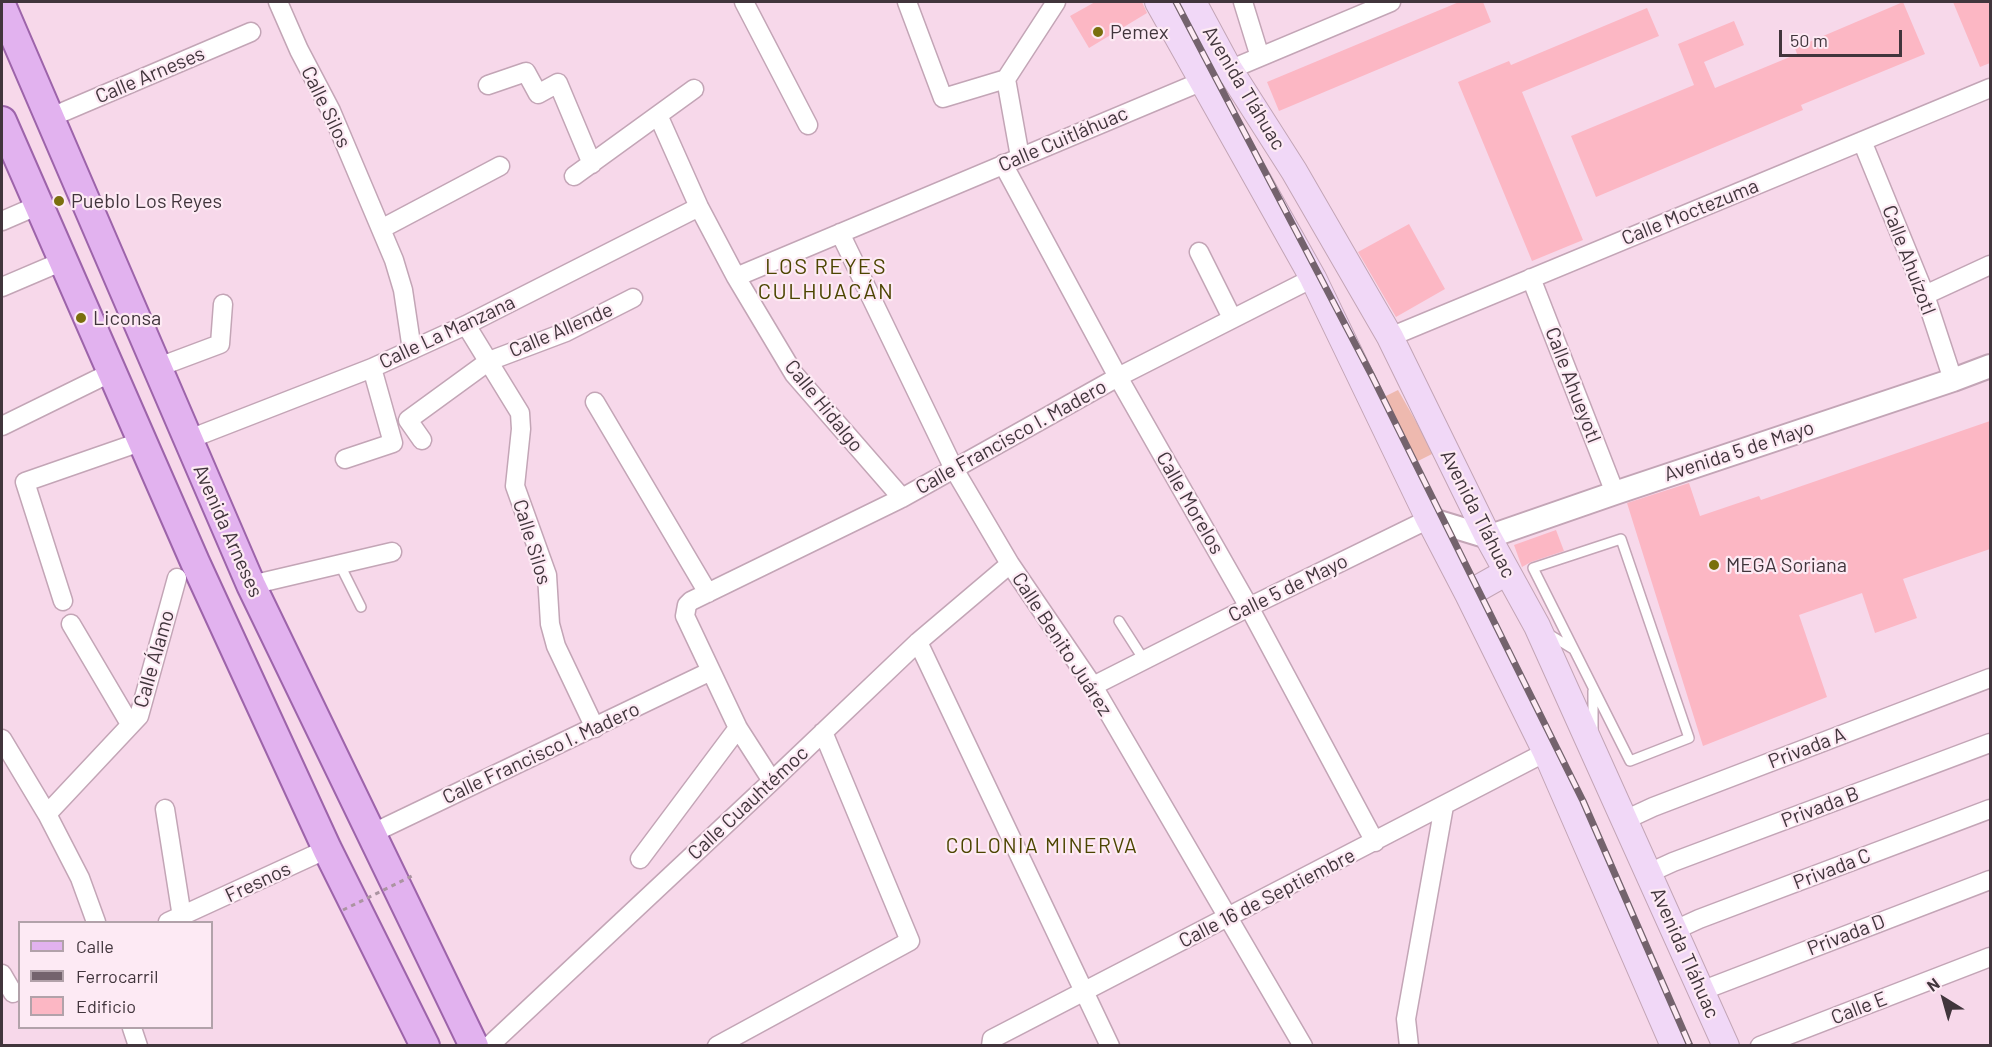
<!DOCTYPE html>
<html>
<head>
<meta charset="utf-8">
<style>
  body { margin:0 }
  #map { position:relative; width:1992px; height:1047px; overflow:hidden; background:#f7d8ea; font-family:Barlow,sans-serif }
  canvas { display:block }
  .frame { position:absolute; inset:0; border:3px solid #41353c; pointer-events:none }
  .legend { position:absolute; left:18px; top:921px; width:195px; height:108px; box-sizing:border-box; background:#fdeaf4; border:2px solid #b2a2aa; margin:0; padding:8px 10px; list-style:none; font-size:18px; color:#41353c }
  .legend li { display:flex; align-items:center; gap:12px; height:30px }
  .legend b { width:30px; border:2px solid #b2a2aa }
  .north { position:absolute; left:1914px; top:969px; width:60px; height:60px; -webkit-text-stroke:4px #fdeaf4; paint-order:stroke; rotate:323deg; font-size:16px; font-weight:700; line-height:24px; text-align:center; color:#41353c }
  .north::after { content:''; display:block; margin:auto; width:21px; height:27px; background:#41353c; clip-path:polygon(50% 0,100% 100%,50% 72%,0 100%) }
  .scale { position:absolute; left:1779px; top:30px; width:123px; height:27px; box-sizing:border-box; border:3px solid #41353c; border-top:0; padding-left:8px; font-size:18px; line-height:21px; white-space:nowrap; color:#41353c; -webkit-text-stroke:4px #fdeaf4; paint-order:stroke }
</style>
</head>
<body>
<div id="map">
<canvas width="1992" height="1047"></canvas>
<div class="frame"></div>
<ul class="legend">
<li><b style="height:8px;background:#e2b2ef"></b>Calle</li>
<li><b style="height:8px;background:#74636d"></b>Ferrocarril</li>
<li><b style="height:16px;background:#fcb7c4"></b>Edificio</li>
</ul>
<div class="north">N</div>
<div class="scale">50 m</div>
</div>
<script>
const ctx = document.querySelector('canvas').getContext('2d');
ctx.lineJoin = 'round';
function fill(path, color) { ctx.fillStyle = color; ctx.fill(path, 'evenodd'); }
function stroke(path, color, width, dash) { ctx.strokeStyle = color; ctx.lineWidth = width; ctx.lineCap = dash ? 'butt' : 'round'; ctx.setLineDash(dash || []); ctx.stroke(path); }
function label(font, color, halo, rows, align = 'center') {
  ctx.font = font + ' Barlow,sans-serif'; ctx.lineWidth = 4.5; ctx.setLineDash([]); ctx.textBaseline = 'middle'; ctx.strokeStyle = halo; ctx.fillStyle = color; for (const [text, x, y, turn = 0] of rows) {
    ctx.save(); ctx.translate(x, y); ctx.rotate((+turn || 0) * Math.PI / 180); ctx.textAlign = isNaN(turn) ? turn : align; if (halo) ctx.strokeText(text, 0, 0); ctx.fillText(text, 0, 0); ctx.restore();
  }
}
fill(new Path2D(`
  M1398,390L1434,453L1414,463L1382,398Z`), '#eeb9af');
fill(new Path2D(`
  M1095,2H1142L1147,13L1089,48L1070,16Z
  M1459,2H1483L1491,22L1279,111L1267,82Z
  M1903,2L1925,54L1801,105L1803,110L1596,197L1571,136L1694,85L1678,44L1734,21L1744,45L1704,62L1715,88L1797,54L1795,48Z
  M1953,2H1990V63L1980,67Z
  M1647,8L1659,36L1522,92L1583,240L1532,261L1458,82L1509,61L1511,65Z
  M1409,224L1445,289L1396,317L1358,252Z
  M1990,421V549L1903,579L1917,618L1875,633L1862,593L1799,615L1827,697L1703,746L1627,503L1689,483L1700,516L1759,496L1761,500Z
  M1556,530L1564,551L1531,562L1522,567L1514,545Z`), '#fcb7c4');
const service = new Path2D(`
  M1621,539L1689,738L1630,761L1533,568Z
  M339,563L361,607
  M1119,621L1144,660
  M1547,633L1573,649
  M1593,731V691`);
const minor = new Path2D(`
  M278,2L299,50L331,111L394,260L403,290L412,350
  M744,2L808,125
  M907,2L943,98L1006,79
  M1243,2L1260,57
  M488,85L526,72L538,94L558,83L592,164
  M658,115L699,207L736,277L794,374L902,498
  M49,118L251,32
  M1862,141L1925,295L1953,380
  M1020,157L1006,79L1056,2
  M1003,164L1118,377L1249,607L1375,842
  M574,176L694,89
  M2,221L39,205
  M381,229L500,166
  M840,233L954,469L1010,564L1093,686L1303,1046
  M1199,252L1232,318
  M736,277L1391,2
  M1531,278L1615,493
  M2,287L63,261
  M1925,295L1990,265
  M466,325L520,413L521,429L515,486L547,575L550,624L556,646L595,728
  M1390,337L1990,88
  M156,368L220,344L223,304
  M595,402L708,593
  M2,426L112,372
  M187,440L372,368L466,325L699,207
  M422,440L408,420L489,361L566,332L633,298
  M345,459L393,443L372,368
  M251,585L392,552
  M63,601L25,482L143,441
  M71,624L130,724
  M918,642L1110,1046
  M1093,686L1249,607L1429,519
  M2,739L47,814L80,878L96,922
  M772,781L738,728L685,616L687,605L691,601L902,498L1118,377L1313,278
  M165,809L182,917
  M47,814L139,716L177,578
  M1625,820L1653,807L1990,678
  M371,834L711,671
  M640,859L738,728
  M1649,873L1673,862L1990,743
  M168,922L314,855
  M1675,930L1699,919L1990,809
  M2,974L13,993
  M1701,991L1990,880
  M132,1028L138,1046
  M489,1046L772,781L918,642L1010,564
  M717,1046L910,941L823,732
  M991,1046L992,1039L1546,752
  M1409,1046L1406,1019L1444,806
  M1760,1046L1990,957`);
const tertiary = new Path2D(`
  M1429,519L1488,537L1615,493L1953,380L1990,366`);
const secondary = new Path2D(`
  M1158,2L1313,278L1429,519L1468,594L1546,752L1674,1046
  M1193,2L1229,69L1294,171L1390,337L1488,537L1537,626L1726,1046
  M1468,594L1507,572`);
const primary = new Path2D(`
  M2,7L251,585L474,1046
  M2,121L195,562L327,849L425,1046`);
stroke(service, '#c3a5b6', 12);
stroke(minor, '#c3a5b6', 21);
stroke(tertiary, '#c3a5b6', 26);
stroke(secondary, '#c3a5b6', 28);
stroke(primary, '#9d64aa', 32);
stroke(service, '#fff', 9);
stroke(minor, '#fff', 18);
stroke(tertiary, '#fff', 22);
stroke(secondary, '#f1d8f7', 26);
stroke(primary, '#e2b2ef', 28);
const rail = new Path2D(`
  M1176,2L1372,376L1583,801L1690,1046`);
stroke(rail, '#74636d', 7);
stroke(rail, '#fdeaf4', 4.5, [14]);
stroke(new Path2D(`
  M343,910L412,876`), '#ab94a1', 3, [4.5, 4.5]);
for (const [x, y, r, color] of [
  [1098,32,6,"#7a6f0d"],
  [59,201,6,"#7a6f0d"],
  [81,318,6,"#7a6f0d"],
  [1714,565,6,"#7a6f0d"]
]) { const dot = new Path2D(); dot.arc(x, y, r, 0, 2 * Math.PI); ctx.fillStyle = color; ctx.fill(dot); stroke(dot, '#fdeaf4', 2); }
label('20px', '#41353c', '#fdeaf4', [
  ["Pemex",1110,32],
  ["Pueblo Los Reyes",71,201],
  ["Liconsa",93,318],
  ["MEGA Soriana",1726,565]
], 'left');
label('20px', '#41353c', '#fdeaf4', [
  ["Calle Arneses",150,75,-23],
  ["Avenida Tláhuac",1244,88,59],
  ["Calle Silos",326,107,64],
  ["Calle Cuitláhuac",1063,139,-23],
  ["Calle Moctezuma",1690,212,-22],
  ["Calle Ahuízotl",1909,260,69],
  ["Calle Allende",561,330,-23],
  ["Calle La Manzana",447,332,-25],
  ["Calle Ahueyotl",1573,385,69],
  ["Calle Hidalgo",824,406,51],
  ["Calle Francisco I. Madero",1011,437,-29],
  ["Avenida 5 de Mayo",1739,451,-18],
  ["Calle Morelos",1190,503,60],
  ["Avenida Tláhuac",1478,514,63],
  ["Avenida Arneses",228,531,66],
  ["Calle Silos",532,542,73],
  ["Calle 5 de Mayo",1288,588,-26],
  ["Calle Benito Juárez",1062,644,57],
  ["Calle Álamo",154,659,-74],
  ["Privada A",1807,748,-21],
  ["Calle Francisco I. Madero",541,753,-25],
  ["Calle Cuauhtémoc",748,803,-43],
  ["Privada B",1820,807,-21],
  ["Privada C",1832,869,-21],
  ["Fresnos",258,882,-25],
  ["Calle 16 de Septiembre",1267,898,-27],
  ["Privada D",1846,935,-21],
  ["Avenida Tláhuac",1685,953,66],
  ["Calle E",1859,1008,-21]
]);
ctx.letterSpacing = '1.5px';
label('21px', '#4c4501', '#fdeaf4', [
  ["COLONIA MINERVA",1042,846]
]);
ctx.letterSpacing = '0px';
ctx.letterSpacing = '1.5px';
label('22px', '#4c4501', '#fdeaf4', [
  ["LOS REYES",826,267],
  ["CULHUACÁN",826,292]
]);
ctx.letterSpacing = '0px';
</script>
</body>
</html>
